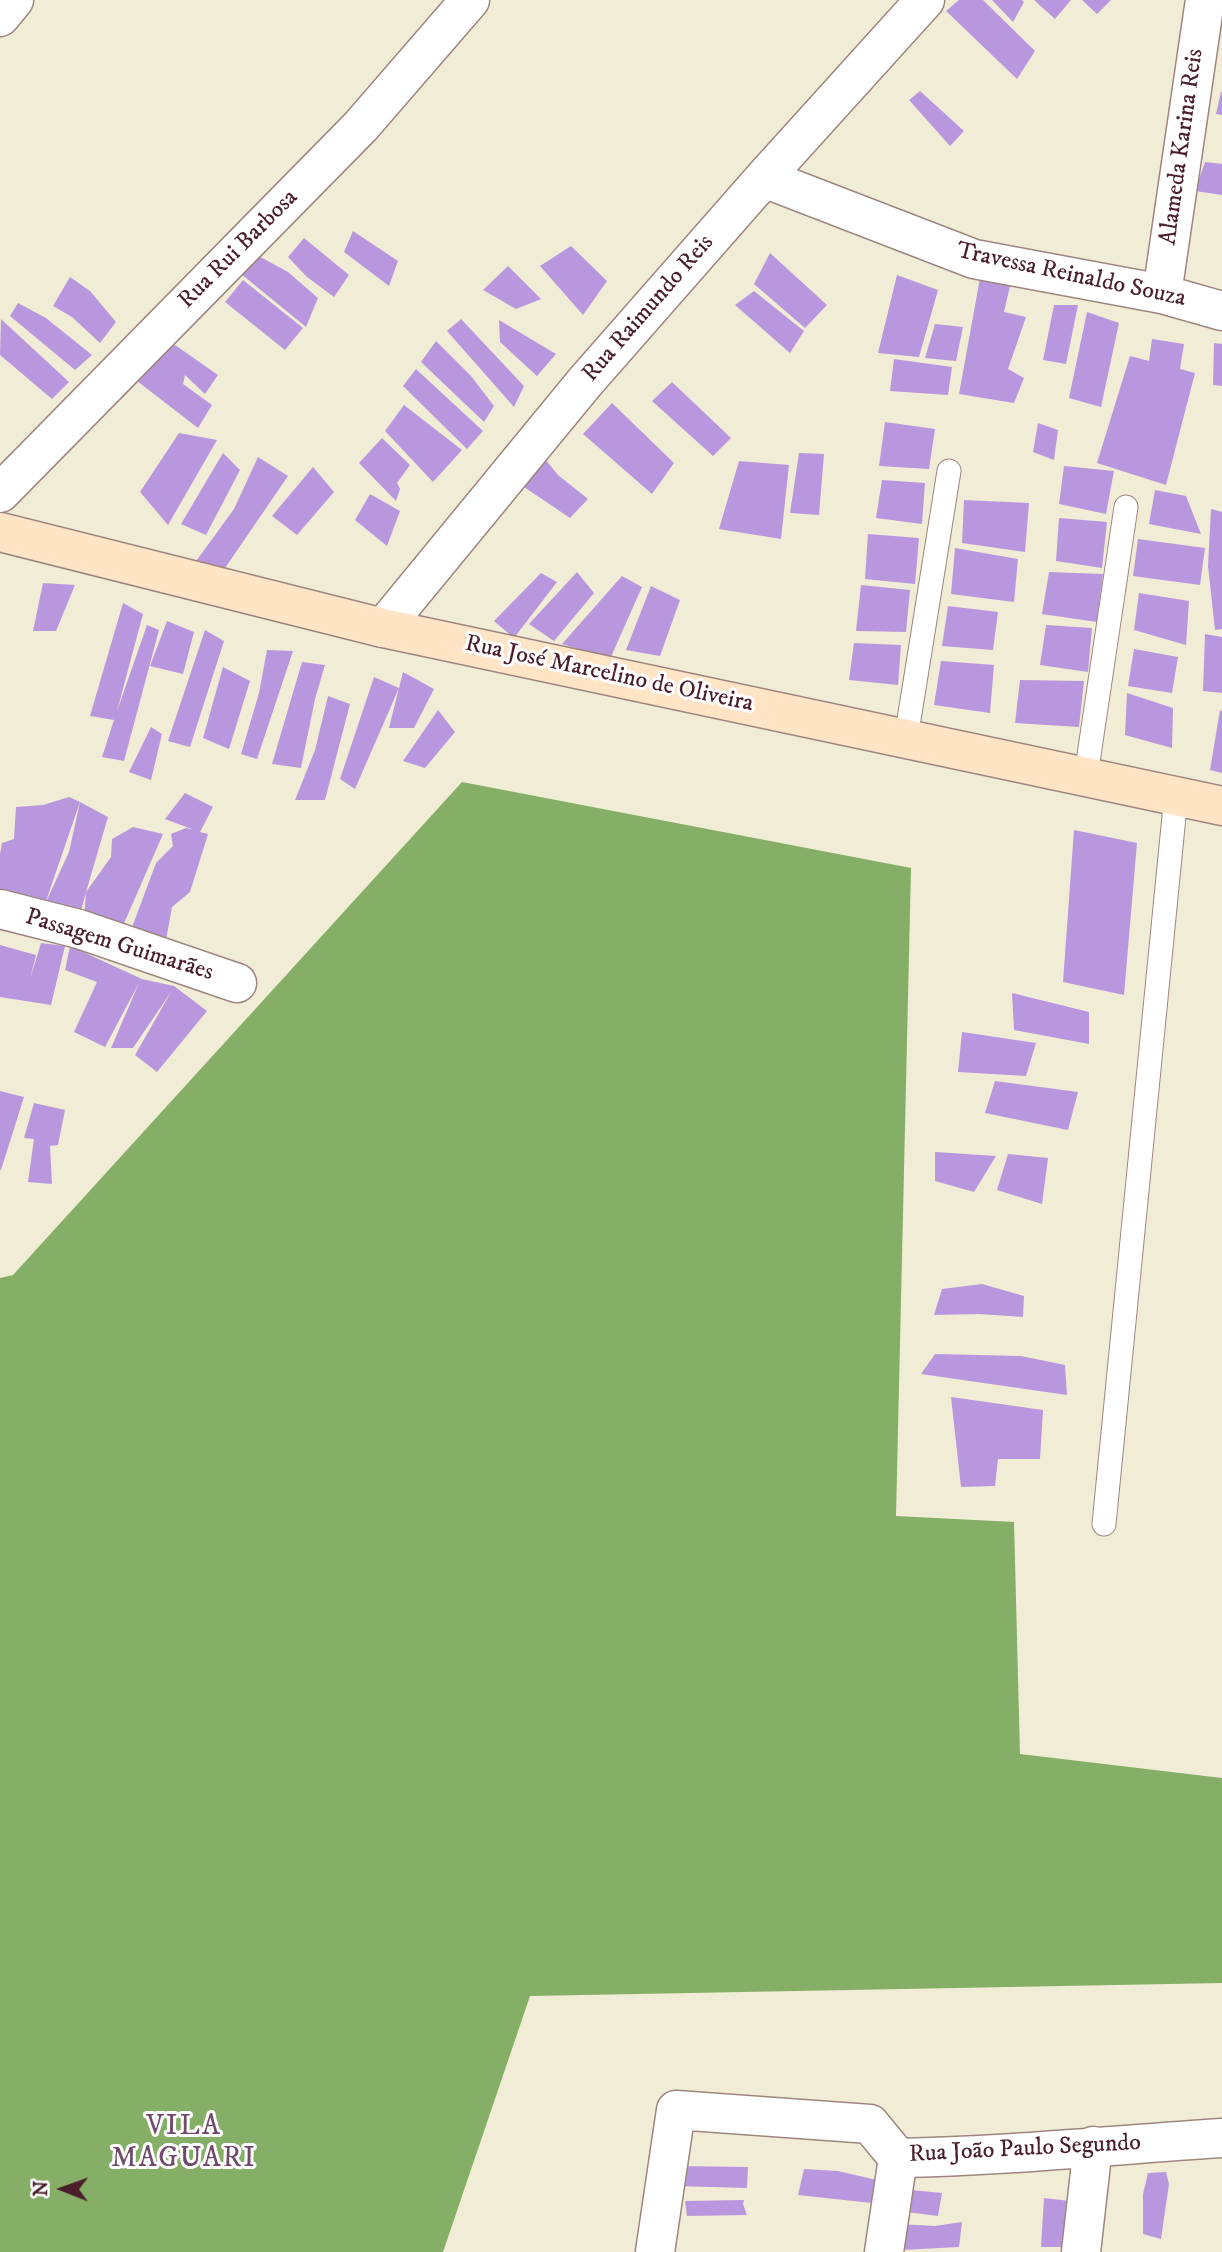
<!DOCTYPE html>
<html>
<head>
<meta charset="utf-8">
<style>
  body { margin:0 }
  #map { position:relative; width:1222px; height:2252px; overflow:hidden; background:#f1ecd5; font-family:"IM FELL DW Pica",serif }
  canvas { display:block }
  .north { position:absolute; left:28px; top:2154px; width:70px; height:70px; -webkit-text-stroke:5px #fff; paint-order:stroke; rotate:271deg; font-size:19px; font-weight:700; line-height:28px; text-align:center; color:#4a1f2b }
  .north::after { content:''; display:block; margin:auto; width:24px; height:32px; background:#4a1f2b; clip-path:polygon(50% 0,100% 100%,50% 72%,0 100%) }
</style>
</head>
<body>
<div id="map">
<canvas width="1222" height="2252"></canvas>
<div class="north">N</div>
</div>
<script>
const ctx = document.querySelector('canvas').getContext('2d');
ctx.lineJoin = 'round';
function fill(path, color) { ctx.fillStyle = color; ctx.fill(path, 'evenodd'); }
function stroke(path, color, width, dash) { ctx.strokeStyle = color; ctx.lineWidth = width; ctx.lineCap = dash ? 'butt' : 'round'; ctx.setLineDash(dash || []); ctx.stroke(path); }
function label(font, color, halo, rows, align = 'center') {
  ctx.font = font + ' "IM FELL DW Pica",serif'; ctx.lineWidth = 6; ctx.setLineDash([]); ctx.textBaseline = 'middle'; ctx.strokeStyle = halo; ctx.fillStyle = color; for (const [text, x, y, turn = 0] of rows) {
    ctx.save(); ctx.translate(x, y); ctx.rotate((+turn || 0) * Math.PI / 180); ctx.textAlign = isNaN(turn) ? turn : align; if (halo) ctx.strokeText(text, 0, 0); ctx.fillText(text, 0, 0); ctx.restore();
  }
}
fill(new Path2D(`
  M462,782L911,868L896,1516L1014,1522L1020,1754L1222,1778V1983L530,1996L443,2252H0V1278L13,1275Z`), '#85af66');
fill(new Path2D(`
  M959,0H983L1035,51L1017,79L946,11Z
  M992,0H1022L1024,2L1013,22Z
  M1034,0H1071L1055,19Z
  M1082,0H1111L1097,14Z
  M920,91L964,131L950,146L909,100Z
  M1221,92H1222V115L1216,114Z
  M1205,162L1222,164V195L1195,191Z
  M353,231L398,261L389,286L344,252Z
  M304,238L349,275L334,297L307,277L288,257Z
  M571,246L607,281L583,315L540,266Z
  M253,253L288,272L318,298L306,327L235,269Z
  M770,253L827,305L805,328L754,284Z
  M508,266L541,299L516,309L483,290Z
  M982,267L1010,286L1004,312L1026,317L1008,369L1024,378L1014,403L959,394Z
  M897,275L938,290L919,357L878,353Z
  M70,277L90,291L116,322L100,343L72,317L53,306Z
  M243,280L303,328L285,350L225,302Z
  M754,291L804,331L790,353L735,305Z
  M18,303L46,318L92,355L75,370L10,316Z
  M1054,305H1078L1066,364L1043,360Z
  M1087,312L1119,323L1101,407L1069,398Z
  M1,319L69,382L52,399L0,355Z
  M461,319L524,386L514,407L447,331Z
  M499,320L556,354L537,376L500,342Z
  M935,324L963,327L956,361L925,358Z
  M1152,339L1184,344L1180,369L1195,373L1166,485L1097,463L1130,356L1149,361Z
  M436,341L471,376L494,406L484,422L421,362Z
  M1214,343L1222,344V386L1213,385Z
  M175,345L218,375L205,394L185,375L183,384L212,405L198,428L137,381L159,357Z
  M894,359L952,367L948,395L890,391Z
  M416,369L483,431L467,449L403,386Z
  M672,382L731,438L713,456L652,401Z
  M612,403L674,463L652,494L583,434Z
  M404,405L462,450L433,482L385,431Z
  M885,422L935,429L929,469L879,466Z
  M1038,423L1058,430L1054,460L1033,452Z
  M179,433L217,440L168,525L140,492Z
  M382,438L410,465L397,483L400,489L396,501L359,463Z
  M223,453L240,470L206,535L181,524Z
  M799,453L824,454L819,515L790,513Z
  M258,457L288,476L221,574L194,564L234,509Z
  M545,459L558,475L588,499L570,518L524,487Z
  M739,461L789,465L781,539L719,529Z
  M1064,466L1114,471L1106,514L1059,504Z
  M313,467L334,492L297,535L272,516Z
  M882,480L925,483L922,524L876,518Z
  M1155,490L1186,496L1201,534L1149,524Z
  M370,494L400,511L387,546L355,520Z
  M964,500L1029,503L1025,552L962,543Z
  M1211,509L1222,512V629L1215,630L1208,566Z
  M1059,518L1107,522L1102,568L1056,561Z
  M868,534L919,538L915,584L865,579Z
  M1138,539L1205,548L1200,585L1133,576Z
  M955,548L1018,559L1014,602L951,594Z
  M577,572L594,593L554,641L529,624Z
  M1049,572L1103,574L1097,622L1042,614Z
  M541,573L557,582L514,638L494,621Z
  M622,576L642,587L610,659L562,644Z
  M43,583L75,585L56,631H33Z
  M861,585L910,590L906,632L856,631Z
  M651,586L680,600L660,656L626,650Z
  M1139,593L1189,601L1186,645L1134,630Z
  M123,603L143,614L117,711L147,625L159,630L124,761L102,757L114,720L90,716Z
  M948,606L998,612L993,650L942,646Z
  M167,621L194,632L183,674L150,666Z
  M1046,625L1092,628L1088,672L1040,665Z
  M205,630L224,641L190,747L168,741Z
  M1205,634L1222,637V693L1203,691Z
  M854,643L901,645L898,685L849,680Z
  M1134,649L1178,657L1172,693L1128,686Z
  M267,650L293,651L257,759L241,754L259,693Z
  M941,661L994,665L990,713L934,705Z
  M302,662L325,665L315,699L301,768L272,764Z
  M223,667L250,681L229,749L203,738Z
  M403,672L434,689L414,728H389Z
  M374,677L399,688L355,789L340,779Z
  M1020,680L1084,681L1079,727L1015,723Z
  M1127,693L1173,708L1172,748L1125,735Z
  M328,696L350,704L325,800H295L315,750Z
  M438,710L455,732L425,768L403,761Z
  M1220,710L1222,711V773L1210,770Z
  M151,727L162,734L151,780L129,772Z
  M185,793L213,807L200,832L208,834L190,892L172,907L166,940L131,930L156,863L173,846L171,834L186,828L194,830L165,819Z
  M69,797L80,802L45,904L69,852L80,802L108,817L86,892L111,857L112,839L133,827L163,834L122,928L84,918L86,892L81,911L0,896V854L2,843L14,839L16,807L43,805Z
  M1074,830L1137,843L1124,995L1063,982Z
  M41,943L65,946L51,1005L0,997V945L36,955L30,979Z
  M70,946L142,979L174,986L207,1011L157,1072L135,1055L171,992L133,1048H111L139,983L105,1047L74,1032L97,982L65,970Z
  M1012,993L1089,1012V1044L1014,1030Z
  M962,1032L1036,1043L1026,1076L958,1072Z
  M995,1081L1078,1092L1068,1130L985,1113Z
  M0,1091L24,1097L1,1170H0Z
  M34,1103L65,1110L58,1145L50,1146L52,1184L28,1182L34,1139L24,1138Z
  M935,1152L996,1156L974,1192L935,1181Z
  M1008,1154L1048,1158L1042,1204L997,1190Z
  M982,1284L1024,1296L1023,1317L979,1314L934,1315L942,1289Z
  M935,1354L1021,1356L1065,1365L1067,1395L921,1374Z
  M951,1397L1043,1410L1040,1459H998L995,1486L961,1487Z
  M675,2166L748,2167L747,2188L675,2186Z
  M804,2169L838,2171L881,2181V2204L798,2195Z
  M1166,2172L1169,2184L1161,2239L1143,2234V2194L1148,2173Z
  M911,2190L942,2193L938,2216L907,2212Z
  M1044,2198L1070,2201L1067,2247H1041Z
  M744,2200L743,2204L747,2215L687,2216L685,2201Z
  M962,2222L959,2247L902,2250L898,2224L935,2226Z`), '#b997df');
const lane = new Path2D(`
  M906,738L949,471
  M1086,775L1126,507
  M1104,1524L1176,796`);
const street = new Path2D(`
  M0,17L14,0
  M764,178L974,259L1162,294L1222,311
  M1162,294L1205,0
  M0,493L361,126L470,0
  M383,628L585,382L764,178L925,0
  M0,909L79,929L237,983
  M655,2252L676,2110L870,2124L898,2158C1006,2156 1114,2145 1222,2138
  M884,2252L898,2158
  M1081,2252L1093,2146`);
const secondary = new Path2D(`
  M0,532L383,628L1222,806`);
stroke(lane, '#9e8680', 25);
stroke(street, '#9e8680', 41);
stroke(secondary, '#9e8680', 41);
stroke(lane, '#fff', 23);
stroke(street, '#fff', 38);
stroke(secondary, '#ffe4c6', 38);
label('24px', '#4a1f2b', '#fff', [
  ["Alameda Karina Reis",1183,147,-82],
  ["Rua Rui Barbosa",239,250,-45],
  ["Travessa Reinaldo Souza",1071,276,12],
  ["Rua Raimundo Reis",649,309,-49],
  ["Rua José Marcelino de Oliveira",609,675,12],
  ["Passagem Guimarães",119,946,17],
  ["Rua João Paulo Segundo",1025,2150,-3]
]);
ctx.letterSpacing = '2px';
label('28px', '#71496a', '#fff', [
  ["VILA",184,2128],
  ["MAGUARI",184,2160]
]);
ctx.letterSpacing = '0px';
</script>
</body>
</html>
